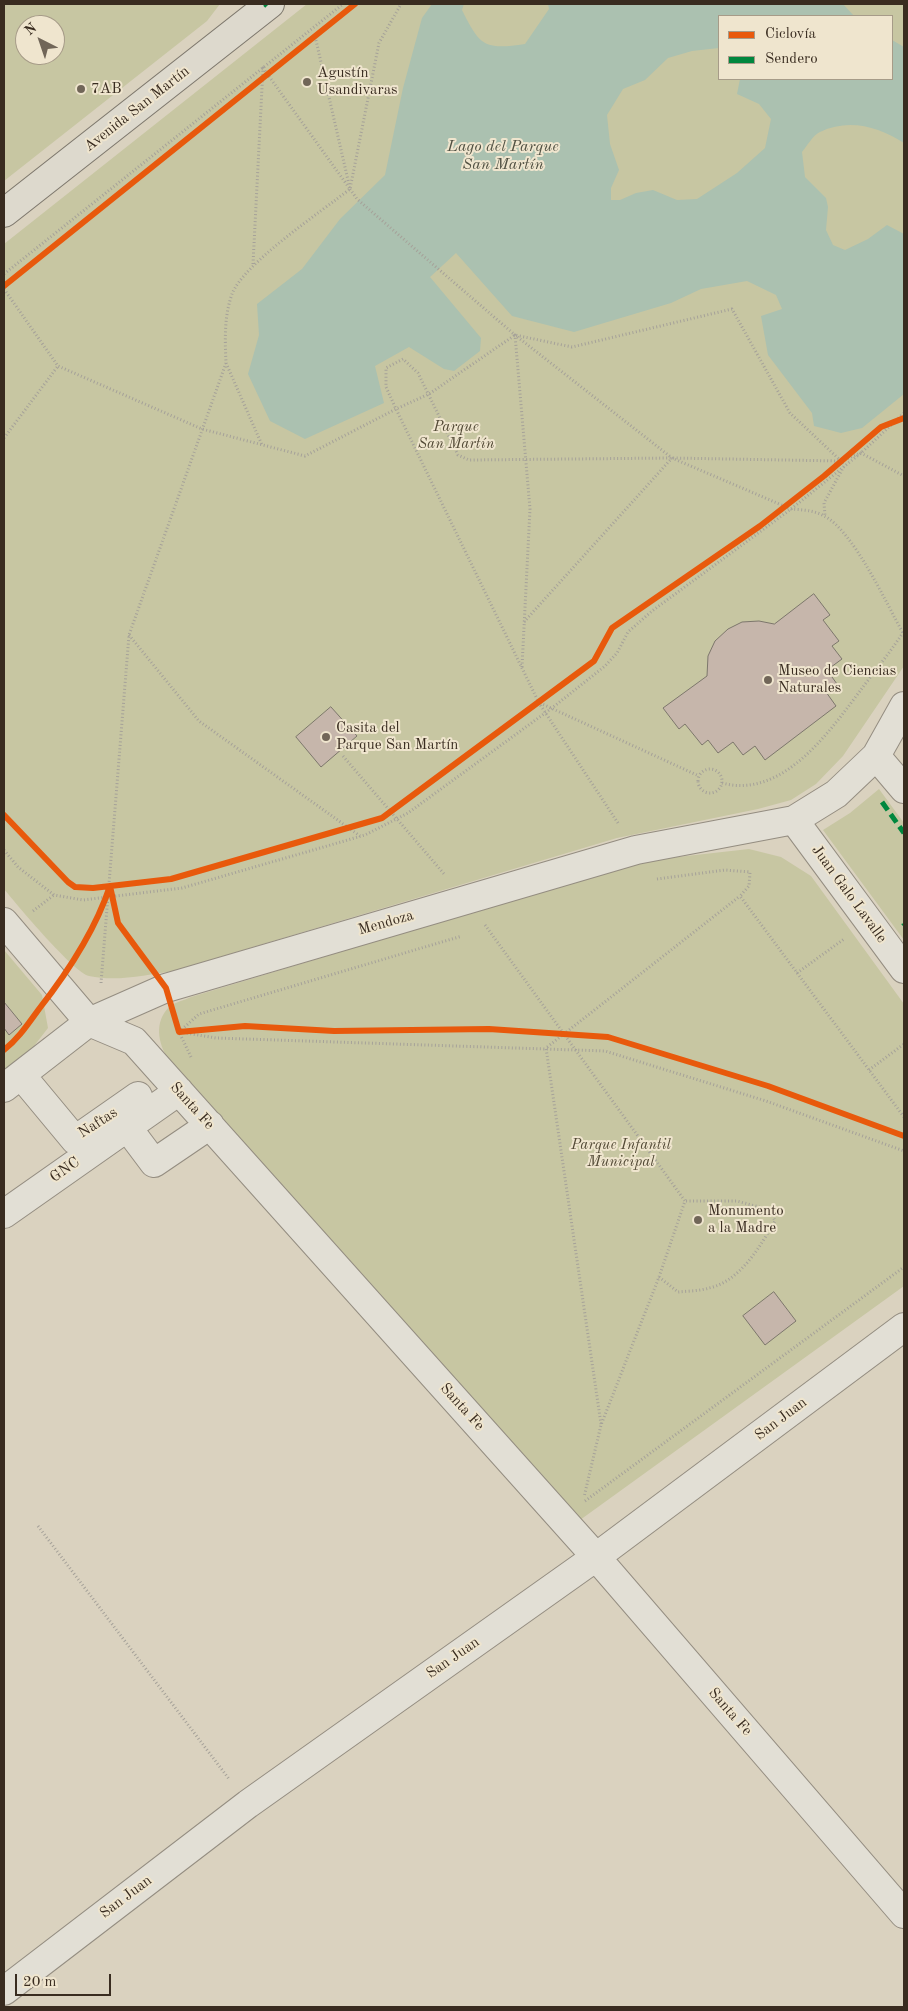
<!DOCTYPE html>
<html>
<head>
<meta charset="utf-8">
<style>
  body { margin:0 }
  #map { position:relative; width:908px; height:2011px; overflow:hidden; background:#dad2bf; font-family:"Old Standard TT",serif }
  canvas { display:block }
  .frame { position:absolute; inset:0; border:5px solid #392c20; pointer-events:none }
  .legend { position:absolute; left:718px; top:15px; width:175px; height:65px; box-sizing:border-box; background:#efe5ce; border:1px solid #a69b88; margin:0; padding:6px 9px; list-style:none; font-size:15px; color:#392c20 }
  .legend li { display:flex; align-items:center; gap:10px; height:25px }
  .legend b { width:25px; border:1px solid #a69b88 }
  .north { position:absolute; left:15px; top:15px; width:50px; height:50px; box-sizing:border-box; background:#efe5ce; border:1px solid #a69b88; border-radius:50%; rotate:319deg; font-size:14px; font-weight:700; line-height:20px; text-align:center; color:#392c20 }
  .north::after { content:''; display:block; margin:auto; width:18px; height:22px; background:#716658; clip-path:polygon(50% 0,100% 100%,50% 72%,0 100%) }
  .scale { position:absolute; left:15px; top:1974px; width:96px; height:22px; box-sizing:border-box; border:2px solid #392c20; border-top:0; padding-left:6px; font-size:15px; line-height:18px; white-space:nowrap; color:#392c20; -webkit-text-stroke:4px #efe5ce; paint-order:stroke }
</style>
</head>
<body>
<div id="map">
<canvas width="908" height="2011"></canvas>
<div class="frame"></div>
<ul class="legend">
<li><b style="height:6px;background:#e8590c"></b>Ciclovía</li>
<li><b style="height:6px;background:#00873e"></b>Sendero</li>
</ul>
<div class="north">N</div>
<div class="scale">20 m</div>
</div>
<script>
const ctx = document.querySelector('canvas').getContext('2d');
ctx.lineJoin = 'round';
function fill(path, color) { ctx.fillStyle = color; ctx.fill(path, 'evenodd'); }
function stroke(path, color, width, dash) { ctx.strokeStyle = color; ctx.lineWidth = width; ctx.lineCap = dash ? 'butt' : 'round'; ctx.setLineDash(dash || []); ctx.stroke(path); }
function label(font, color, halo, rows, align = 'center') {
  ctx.font = font + ' "Old Standard TT",serif'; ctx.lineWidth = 4; ctx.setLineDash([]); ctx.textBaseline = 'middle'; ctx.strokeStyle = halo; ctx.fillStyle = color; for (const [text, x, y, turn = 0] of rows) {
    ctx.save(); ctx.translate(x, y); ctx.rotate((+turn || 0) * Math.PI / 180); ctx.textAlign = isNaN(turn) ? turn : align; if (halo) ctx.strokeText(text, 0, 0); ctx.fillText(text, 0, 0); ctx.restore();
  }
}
fill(new Path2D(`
  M4,4H220L207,21L4,181ZM25,25H55V55H25Z
  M307,4H904V666L843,756L816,784L791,800L758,809L617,838L173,971C146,975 117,982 89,976C74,973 17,905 4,889V244ZM719,16H892V79H719Z
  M879,789L904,823V940L823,830L850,813Z
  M749,849L781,857L811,876L904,1004V1286L580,1520L168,1059C158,1043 154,1022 169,1007C175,1002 185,1000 191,997L642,861Z
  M4,950L42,995L48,1028L27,1055L4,1073Z`), '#c7c6a2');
fill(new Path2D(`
  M432,4H464L462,10C480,46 484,50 525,44L549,9L548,4H843L854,16H719V48L692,51L668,58L645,80L623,89L607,115L610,144L619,170L611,188V200H620L636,193L653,190L677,200L697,199L737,173L765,148L771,119L759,104L737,94L740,79H892V40L904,47V143C879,127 849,118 820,132C813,135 807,146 802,152L805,177L826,198L828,207L826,230L833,245L845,250L868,239L887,225L904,234V394L862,428L841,433L814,426L812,413L768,355L761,316L782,309L776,295L747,281L701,289L671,303L574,332L512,316L456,253L430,277L481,338L480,351L454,371L444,369L409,347L375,366L384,403L305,439L270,421L248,374L259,335L257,304L302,269L340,219L385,175L403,88L422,18Z`), '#abc1b0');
const building = new Path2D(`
  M814,594L830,615L823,620L839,641L832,646L842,659L827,670L837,684L826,692L836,706L765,760L755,746L743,755L733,742L718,753L708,740L702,745L685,724L679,729L663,708L707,676L708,656L715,641L728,629L742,622L759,621L774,624Z
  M331,707L357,736L321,767L296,737Z
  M4,1002L22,1024L9,1035L4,1028Z
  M774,1292L796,1321L765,1345L743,1316Z`);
fill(building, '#c6b6ab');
stroke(building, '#7d776c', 1);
const minor = new Path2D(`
  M876,756L904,789
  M794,820L904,969
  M4,922L89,1022L134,1041L596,1557L904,1914
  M21,1075L75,1140L138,1096
  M4,1088L89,1022L166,988L636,850L794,820L836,794L876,756L904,706
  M127,1127L154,1163L210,1125
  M4,1214L179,1091
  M4,1991L248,1804L596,1557L904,1327`);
const major = new Path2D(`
  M4,213L270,4`);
stroke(minor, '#948d81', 30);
stroke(major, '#7d776c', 30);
stroke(new Path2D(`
  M350,189L357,199L515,335
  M253,264L263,68L350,189L315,36
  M4,274L343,4
  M4,289L58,366L202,429L305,456L396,409L429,394L515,335L572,347L732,309L790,413L841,461L844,466L824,503L825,516
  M226,363L262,445
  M4,438L58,366
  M524,622L672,458
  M129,635L199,721L360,836
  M522,667L530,509L515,335L672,458L791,509C802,510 814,510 824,516C853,530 886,603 903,633
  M540,703L699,776
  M343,756L445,875
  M698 781a12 12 0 1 1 24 0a12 12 0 1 1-24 0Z
  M722,783C784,800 832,728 863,687C877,668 892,650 904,631
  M618,823L539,703L396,409L386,387V368L403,359L418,373L458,455L469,460L672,458L841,461L861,453L904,476
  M4,850L18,867L54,895L83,900L182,888L365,835L408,813L552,708L605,666L617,653L628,632L652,611L791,509L861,453L904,413
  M657,879L725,870L750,872L749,886L740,896L904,1117
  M33,911L54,895
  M485,925L685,1201L659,1277L601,1425L584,1497
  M797,973L844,939
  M101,983L129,635L226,363C225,339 224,317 232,294C243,264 322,211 350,189L379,43L401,4
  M180,1032L216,1038L605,1051L766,1101L904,1151
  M191,1057L179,1032L199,1014L462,936
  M869,1070L904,1044
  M659,1277L678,1292C688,1291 700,1291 709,1288C741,1281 760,1246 775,1221L770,1210L737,1201H685
  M601,1424L546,1048L740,896
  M585,1501L904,1267
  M38,1526L229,1779`), '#a5a199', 3, [1, 2.5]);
stroke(minor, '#e2dfd5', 28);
stroke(major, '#ddd9cd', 28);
stroke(new Path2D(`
  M265,4L267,6
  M882,802L904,833
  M903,926L904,925`), '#00873e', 5, [10, 5]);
stroke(new Path2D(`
  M4,286L355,4
  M4,815L68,882L75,887L93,888L171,879L382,818L594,661L612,628L760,526L824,476L881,427L904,418
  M4,1050C19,1038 28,1024 39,1009C68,972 95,931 110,886L118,923L166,988L179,1032L245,1026L334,1031L489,1029L608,1037L768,1086L904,1136`), '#e8590c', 6);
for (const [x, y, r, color] of [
  [307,82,5,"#716658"],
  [81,89,5,"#716658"],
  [768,680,5,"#716658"],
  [326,737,5,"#716658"],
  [698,1220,5,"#716658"]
]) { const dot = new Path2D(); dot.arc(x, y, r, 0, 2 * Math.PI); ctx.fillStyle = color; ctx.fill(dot); stroke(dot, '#efe5ce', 2); }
label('15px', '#392c20', '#efe5ce', [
  ["Agustín",317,73],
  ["Usandivaras",317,90],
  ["7AB",91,89],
  ["Museo de Ciencias",778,671],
  ["Naturales",778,688],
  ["Casita del",336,728],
  ["Parque San Martín",336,745],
  ["Monumento",708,1211],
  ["a la Madre",708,1228]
], 'left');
label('15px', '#392c20', '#efe5ce', [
  ["Avenida San Martín",137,109,-38],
  ["Juan Galo Lavalle",849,894,54],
  ["Mendoza",386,923,-16],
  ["Santa Fe",192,1106,48],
  ["Naftas",98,1123,-33],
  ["GNC",65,1170,-35],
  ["Santa Fe",462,1407,48],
  ["San Juan",781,1419,-37],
  ["San Juan",453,1658,-35],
  ["Santa Fe",730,1712,49],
  ["San Juan",126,1897,-37]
]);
label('italic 15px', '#524935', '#efe5ce', [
  ["Parque",456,427],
  ["San Martín",456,444],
  ["Parque Infantil",621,1145],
  ["Municipal",621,1162]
]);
label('italic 16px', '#505042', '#efe5ce', [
  ["Lago del Parque",503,147],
  ["San Martín",503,165]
]);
</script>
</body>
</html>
